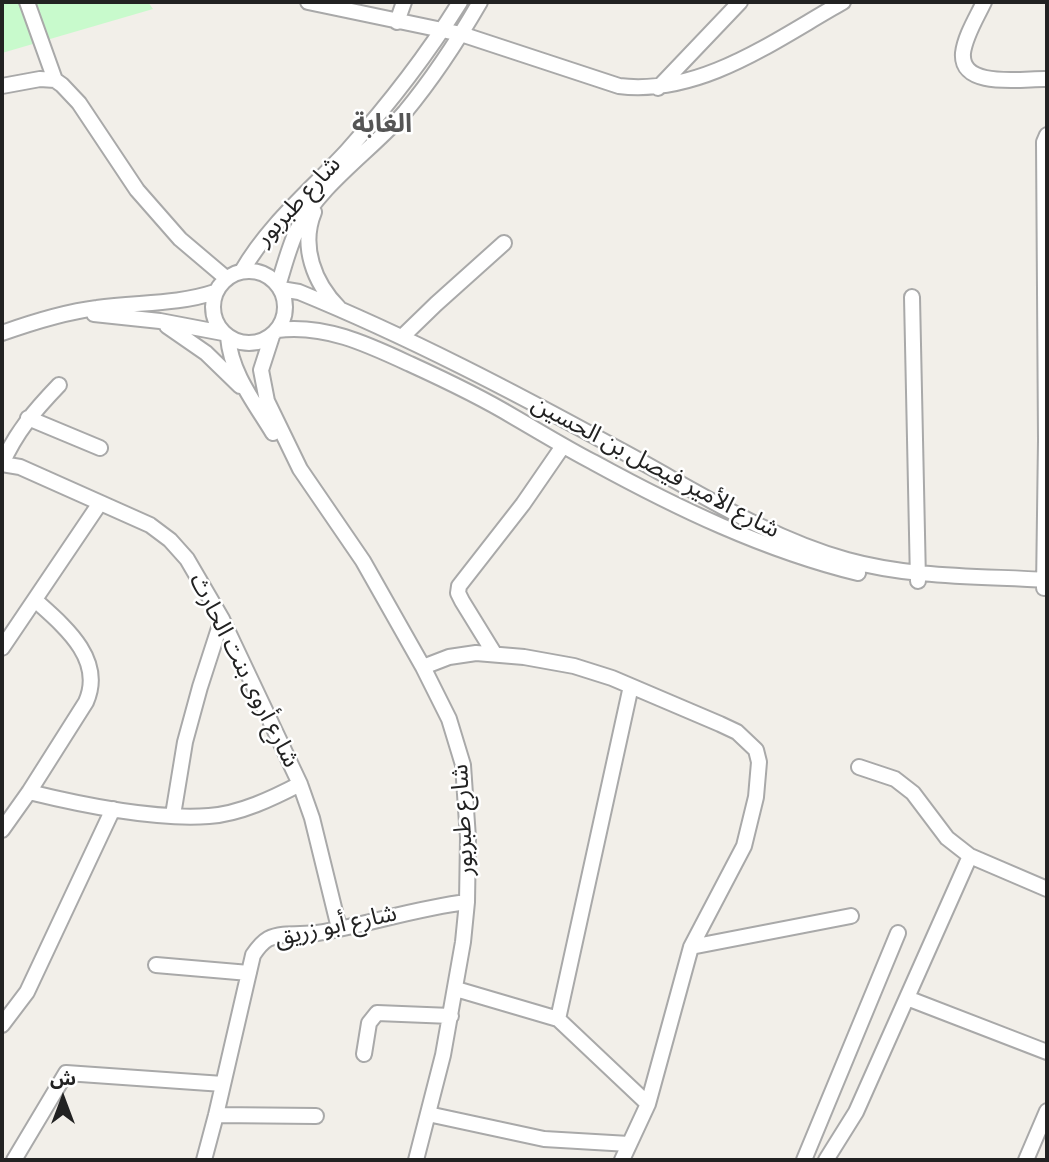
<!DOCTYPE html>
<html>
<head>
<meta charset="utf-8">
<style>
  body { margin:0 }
  #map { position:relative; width:1049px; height:1162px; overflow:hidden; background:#f2efe9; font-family:"Titillium Web","Noto Sans Arabic",sans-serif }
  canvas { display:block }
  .frame { position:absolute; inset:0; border:4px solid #222; pointer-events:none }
  .north { position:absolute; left:28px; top:1064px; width:70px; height:70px; -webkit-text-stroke:5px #fff; paint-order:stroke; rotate:0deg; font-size:19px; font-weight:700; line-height:28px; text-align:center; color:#222 }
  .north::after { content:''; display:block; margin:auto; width:24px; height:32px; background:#222; clip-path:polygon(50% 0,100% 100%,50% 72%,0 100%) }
</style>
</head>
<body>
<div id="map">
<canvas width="1049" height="1162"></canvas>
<div class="frame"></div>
<div class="north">ش</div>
</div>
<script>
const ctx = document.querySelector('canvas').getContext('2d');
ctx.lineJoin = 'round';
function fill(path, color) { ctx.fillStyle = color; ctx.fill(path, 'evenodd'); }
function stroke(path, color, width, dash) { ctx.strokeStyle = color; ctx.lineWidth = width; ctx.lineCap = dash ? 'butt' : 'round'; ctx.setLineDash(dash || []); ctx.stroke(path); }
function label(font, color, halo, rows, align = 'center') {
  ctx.font = font + ' "Titillium Web","Noto Sans Arabic",sans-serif'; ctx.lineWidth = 5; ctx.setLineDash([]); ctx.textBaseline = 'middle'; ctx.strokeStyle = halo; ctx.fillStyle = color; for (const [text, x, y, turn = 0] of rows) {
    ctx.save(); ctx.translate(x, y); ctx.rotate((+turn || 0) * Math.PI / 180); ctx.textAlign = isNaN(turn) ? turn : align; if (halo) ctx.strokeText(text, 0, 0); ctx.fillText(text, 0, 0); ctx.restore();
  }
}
fill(new Path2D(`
  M2,2H148L153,9L2,53Z`), '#c8facc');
const minor = new Path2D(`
  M27,2L55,80
  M308,2L461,34L619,86C701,96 775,40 843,2
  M984,2C977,17 965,36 963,53C960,90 1025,78 1047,79
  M397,22L404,2
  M2,86L40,79L55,80L62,85L79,103L137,190L180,239L226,278
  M658,88L740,2
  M314,212C300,246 314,283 339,308
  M213 307a36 36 0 1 1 72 0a36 36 0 1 1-72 0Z
  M242,271C269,224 311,190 347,151C389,104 427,55 460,2
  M278,286C284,267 289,247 297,230C319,185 372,150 405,112C434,77 458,40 480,2
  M281,289L299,292C409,337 514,392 618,449C693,489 765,537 847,560C912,578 980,576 1047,580
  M912,297L918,581
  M94,314L160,321L223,333
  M167,326L206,353L240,386
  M277,330C325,324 367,344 410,364C445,380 481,397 514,417C540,432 566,448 593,462C677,508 764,550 858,573
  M2,333C33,322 64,312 97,308C137,302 176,305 215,292
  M272,336L261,370L267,401L300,469L363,561L423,667L449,719L463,765L468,838L467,902L463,942L443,1055L416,1160
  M228,337C231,374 255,403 273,433
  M402,337L436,304L504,243
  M59,385C35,410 16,432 2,464L20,467L150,525L170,540L187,559L222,619L300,784L312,818L339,928
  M28,418L100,448
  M1044,588L1046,440L1044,142L1047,135
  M2,648L100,503
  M494,653L462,601L458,593L459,586L523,504L563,446
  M423,667L449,657L476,653L524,657L574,666L612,678L720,724L737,732L756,750L759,762L756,797L744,846L691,947L648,1104L622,1160
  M859,767L895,779L913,793L947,838L970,856L1047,889
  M29,792C82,805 155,820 209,816C240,814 273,798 300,784
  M173,815L185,742L200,687L222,619
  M2,830L29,792L86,702C105,659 64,626 35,600
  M691,947L851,916
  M156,965L249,973
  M456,989L558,1019L648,1104
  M907,998L1047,1052
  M558,1019L631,686
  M2,1025L27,992L113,809
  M364,1054L369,1023L377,1013L451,1016
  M428,1114L544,1139L629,1144
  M216,1115L316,1116
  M14,1160L66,1073L223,1084
  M204,1160L216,1115L253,955C257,949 261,943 268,939C282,932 301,935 317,933C367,925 416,908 467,902
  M804,1160L898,933
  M826,1160L856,1112L970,856
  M1026,1160L1047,1111`);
stroke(minor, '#a9a9a9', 18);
stroke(minor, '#fff', 14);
label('24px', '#222', '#fff', [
  ["شارع طبربور",299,202,-47],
  ["شارع الأمير فيصل بن الحسين",655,468,28],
  ["شارع أروى بنت الحارث",243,671,63],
  ["شارع طبربور",464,820,-93],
  ["شارع أبو زريق",336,927,-12]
]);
label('bold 26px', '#555', '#fff', [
  ["الغابة",382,126]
]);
</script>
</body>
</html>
